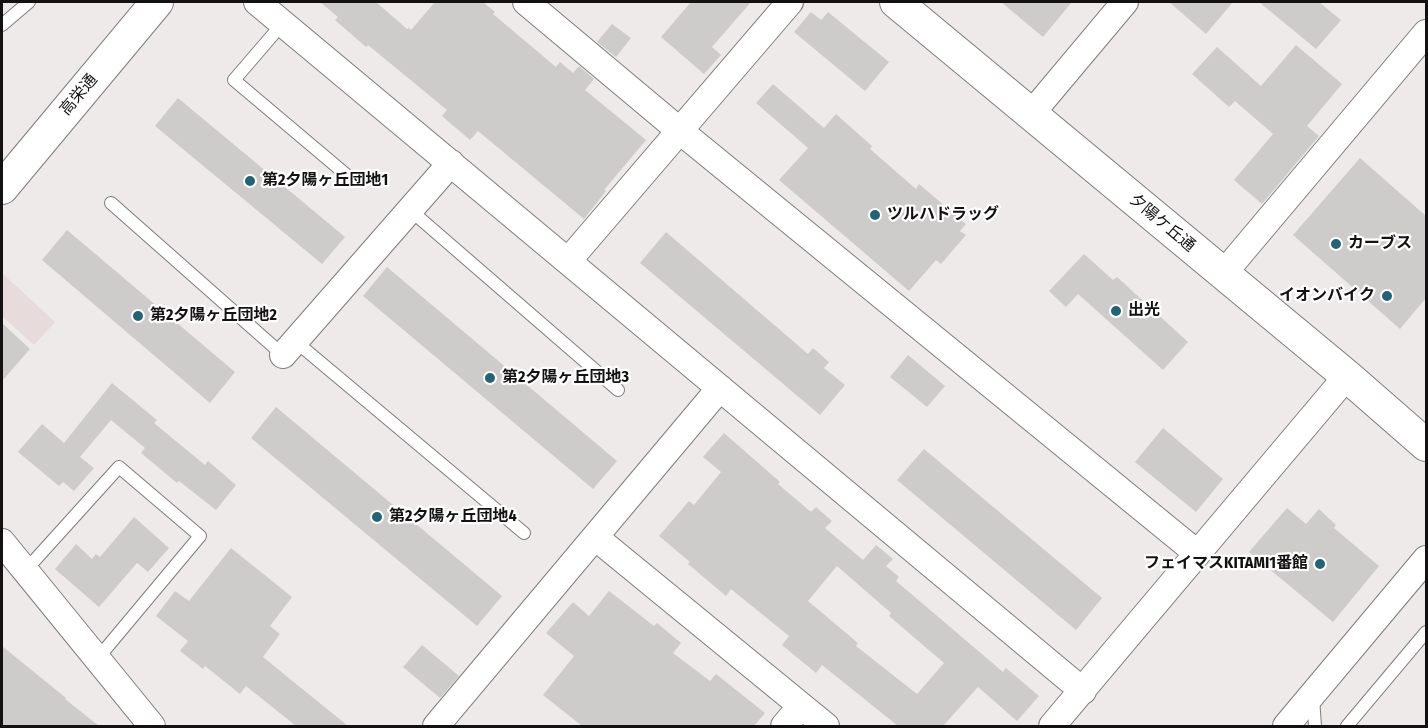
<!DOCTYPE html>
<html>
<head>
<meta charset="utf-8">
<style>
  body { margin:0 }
  #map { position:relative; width:1428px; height:728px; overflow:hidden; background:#eeeaea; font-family:"Fira Sans Condensed",sans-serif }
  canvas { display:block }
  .frame { position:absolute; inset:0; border:3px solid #131112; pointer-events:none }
</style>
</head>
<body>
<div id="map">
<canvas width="1428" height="728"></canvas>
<div class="frame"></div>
</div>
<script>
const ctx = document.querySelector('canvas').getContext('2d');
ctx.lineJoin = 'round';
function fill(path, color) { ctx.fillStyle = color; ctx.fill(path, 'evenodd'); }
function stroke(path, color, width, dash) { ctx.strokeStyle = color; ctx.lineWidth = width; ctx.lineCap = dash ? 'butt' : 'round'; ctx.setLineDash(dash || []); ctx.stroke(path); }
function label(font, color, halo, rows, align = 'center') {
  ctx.font = font + ' "Fira Sans Condensed","Noto Sans JP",sans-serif'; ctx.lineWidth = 4.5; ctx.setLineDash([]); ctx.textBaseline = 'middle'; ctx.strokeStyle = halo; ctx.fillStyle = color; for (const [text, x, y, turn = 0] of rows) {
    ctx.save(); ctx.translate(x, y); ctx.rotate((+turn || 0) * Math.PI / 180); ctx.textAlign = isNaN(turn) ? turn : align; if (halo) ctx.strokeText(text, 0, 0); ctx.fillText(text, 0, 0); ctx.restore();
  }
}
fill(new Path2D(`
  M2,273L55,322L34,345L2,316Z`), '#e8dbdc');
fill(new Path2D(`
  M320,2H376L407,29L409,28L411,30L435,2H483L495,12L493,14L556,67L560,62L573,73L579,66L594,79L585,90L646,140L604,190L606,191L584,219L478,131L470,140L442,116L447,110L368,45L366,47L335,20L338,17Z
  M691,2H751L712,47L721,55L704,74L661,37Z
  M1001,2H1072L1043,37Z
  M1169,2H1233L1206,34Z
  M1259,2H1319L1341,20L1316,49Z
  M811,12L821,20L828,12L889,62L865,91L794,32Z
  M612,24L631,38L616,57L597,42Z
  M1296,45L1342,84L1307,126L1319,136L1262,204L1234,180L1273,134L1235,101L1229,107L1192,74L1217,47L1261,86Z
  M773,84L824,128L836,114L872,146L870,149L916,189L919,184L966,224L960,231L966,235L941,264L936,260L909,291L779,180L808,148L756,103Z
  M178,98L345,237L322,264L155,126Z
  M1360,158L1426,216V298L1400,329L1293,235Z
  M67,230L235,372L210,403L42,260Z
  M666,232L808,354L813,348L829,362L824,368L845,385L820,415L640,263Z
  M1084,254L1113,280L1117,277L1188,342L1163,370L1078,294L1066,307L1049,291Z
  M387,267L617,461L593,489L363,296Z
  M2,323L30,349L2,381Z
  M908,355L945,386L927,407L890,377Z
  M112,383L157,420L154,423L205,465L208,461L236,485L216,510L179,481L177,483L141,453L145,448L111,420L80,457L94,468L74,491L63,482L59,486L18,452L42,424L64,443Z
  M276,407L502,596L477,626L251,438Z
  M1163,428L1223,479L1196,512L1135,462Z
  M724,433L780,482L778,484L811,512L816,507L832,521L825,528L863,560L876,545L893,559L886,566L899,577L896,581L1003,672L1006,668L1039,696L1017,721L978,687L943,726H898L822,665L816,673L782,645L789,636L731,589L726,596L688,564L690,562L659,536L689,501L694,505L721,472L703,457ZM837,566L891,613L889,616L944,663L917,694L856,646L858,643L808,601Z
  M924,449L1102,598L1076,630L897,480Z
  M1287,508L1306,524L1319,509L1336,525L1334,528L1379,566L1333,622L1249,552Z
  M134,517L169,548L148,572L137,563L99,607L55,569L76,544L92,559L96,554L100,557Z
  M231,548L292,597L270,626L280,634L263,657L348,726H296L246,686L240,694L205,666L203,669L180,651L188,641L156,616L175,591L189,601Z
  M609,591L654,626L657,623L681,643L673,653L710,681L716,674L765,713L754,726H582L543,695L574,656L546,633L573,602L589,616Z
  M422,645L459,676L440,698L403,667Z
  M2,646L66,698L65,699L99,726H2Z`), '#cecbcb');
const service = new Path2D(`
  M283,23L234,80L349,177
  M2,25L29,2
  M111,203L283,355
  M409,209L618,390
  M295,341L524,533
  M25,571L119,467L200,536L98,658
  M1313,698L1315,726
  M1347,726L1426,632`);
const minor = new Path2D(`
  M257,2L1083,691
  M526,2L680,131L1197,553
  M1031,114L1125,2
  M568,261L790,2
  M1223,274L1426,33
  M283,355L451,163
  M595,537L826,726
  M2,542L152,726
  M436,726L720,388
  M784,726L801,706
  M1052,726L1347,376
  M1286,726L1426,559`);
const tertiary = new Path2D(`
  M896,2L1347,376L1426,445
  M2,188L157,2`);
stroke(service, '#7f7c7c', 14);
stroke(minor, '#7f7c7c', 28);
stroke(tertiary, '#7f7c7c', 34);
stroke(service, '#fff', 12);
stroke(minor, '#fff', 26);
stroke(tertiary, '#fff', 32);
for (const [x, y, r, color] of [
  [250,181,6,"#226377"],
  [875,215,6,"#226377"],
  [1336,244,6,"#226377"],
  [1387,296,6,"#226377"],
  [1116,311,6,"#226377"],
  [138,316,6,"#226377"],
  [490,378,6,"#226377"],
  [377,517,6,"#226377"],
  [1320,564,6,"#226377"]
]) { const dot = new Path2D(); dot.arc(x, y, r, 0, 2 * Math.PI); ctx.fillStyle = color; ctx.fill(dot); stroke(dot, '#fff', 2); }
label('16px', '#131112', '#fff', [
  ["高栄通",79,95,-50],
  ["夕陽ケ丘通",1162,223,40]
]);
label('bold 16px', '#131112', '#fff', [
  ["第2夕陽ヶ丘団地1",262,181],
  ["ツルハドラッグ",887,215],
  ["カーブス",1348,244],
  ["イオンバイク",1375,296,"right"],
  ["出光",1128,311],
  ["第2夕陽ヶ丘団地2",150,316],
  ["第2夕陽ヶ丘団地3",502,378],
  ["第2夕陽ヶ丘団地4",389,517],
  ["フェイマスKITAMI1番館",1308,564,"right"]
], 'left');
</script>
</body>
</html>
